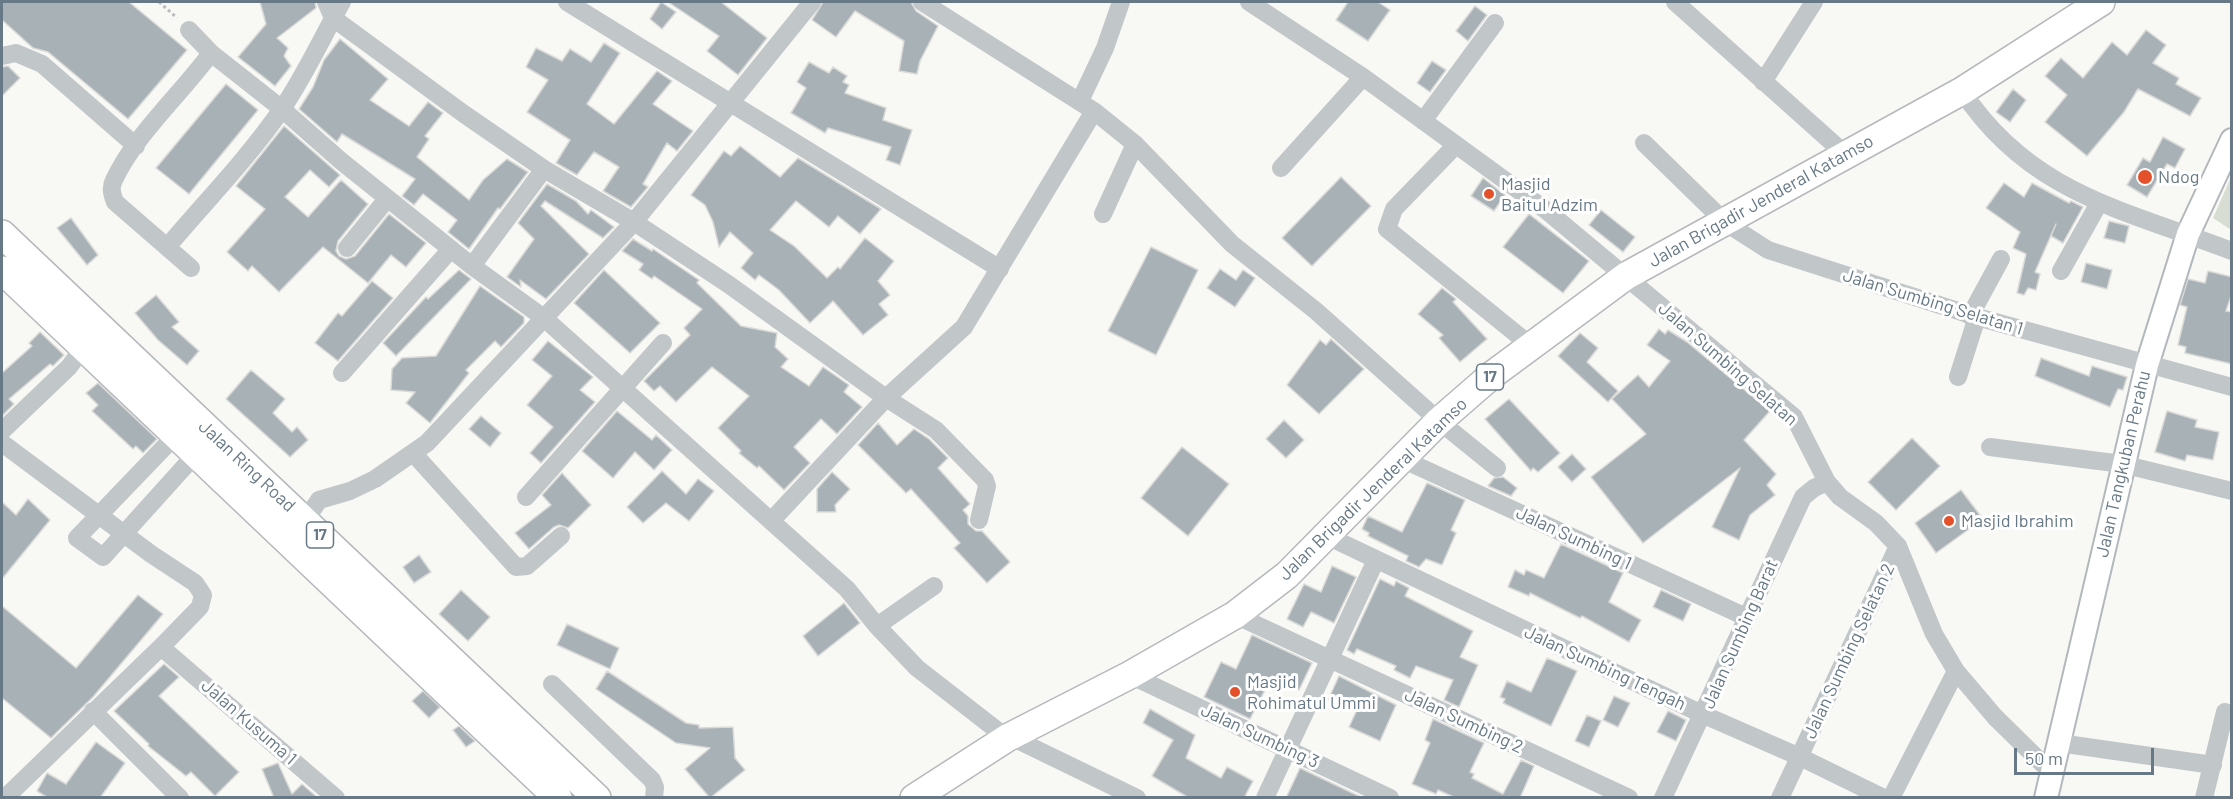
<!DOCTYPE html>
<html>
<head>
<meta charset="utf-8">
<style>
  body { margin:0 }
  #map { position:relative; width:2233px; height:799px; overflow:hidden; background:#f8f8f5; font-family:Barlow,sans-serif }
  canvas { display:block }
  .frame { position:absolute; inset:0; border:3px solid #677986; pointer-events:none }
  .scale { position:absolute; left:2014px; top:748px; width:140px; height:27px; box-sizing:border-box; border:3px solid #677986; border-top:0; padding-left:8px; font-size:18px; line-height:21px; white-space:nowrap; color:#677986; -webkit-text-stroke:4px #fff; paint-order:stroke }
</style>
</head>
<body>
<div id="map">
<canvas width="2233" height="799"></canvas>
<div class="frame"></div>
<div class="scale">50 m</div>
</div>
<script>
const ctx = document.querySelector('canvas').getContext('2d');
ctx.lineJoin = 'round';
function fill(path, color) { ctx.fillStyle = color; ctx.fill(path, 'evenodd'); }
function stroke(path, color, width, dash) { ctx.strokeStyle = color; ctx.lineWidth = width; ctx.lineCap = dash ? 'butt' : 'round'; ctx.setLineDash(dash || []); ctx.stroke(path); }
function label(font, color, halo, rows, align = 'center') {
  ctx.font = font + ' Barlow,sans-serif'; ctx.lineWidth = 6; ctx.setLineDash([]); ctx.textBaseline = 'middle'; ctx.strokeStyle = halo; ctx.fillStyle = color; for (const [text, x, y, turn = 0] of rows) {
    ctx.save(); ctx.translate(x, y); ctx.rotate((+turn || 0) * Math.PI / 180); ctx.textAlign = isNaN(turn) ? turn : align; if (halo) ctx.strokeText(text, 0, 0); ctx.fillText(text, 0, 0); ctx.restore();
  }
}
fill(new Path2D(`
  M2231,177V230L2213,218Z`), '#d8ddd4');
const building = new Path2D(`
  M2,2H129L187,50L128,119L48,52L33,48L2,20Z
  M260,2H315L316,8L277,38L288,48L284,56L291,66L275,86L238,57L266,24Z
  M661,2L676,12L662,29L650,19Z
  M668,2H721L767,38L738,75L707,51L719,36Z
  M823,2H911L916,11L938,26L920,61L917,74L899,71L904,41L855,11L836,37L812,20Z
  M1348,2H1378L1390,10L1368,41L1336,20Z
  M1475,6L1487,15L1468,41L1456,31Z
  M2146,30L2166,45L2153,63L2179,78L2176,84L2201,98L2190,116L2138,89L2124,112L2087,156L2045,122L2067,95L2045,76L2061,58L2083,78L2112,42L2127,55Z
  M340,39L388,79L370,100L409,126L428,102L443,113L425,136L429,139L417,157L469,200L483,180L507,159L528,172L500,209L498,208L469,249L448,232L457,220L423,194L414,205L402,196L415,179L342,134L337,142L299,109L313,87L324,60Z
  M604,43L620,53L587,104L614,124L657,71L672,81L653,104L693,131L677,151L667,143L643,184L648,187L631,207L603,191L619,167L594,152L577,175L556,163L570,140L527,112L548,80L526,67L536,48L562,61L570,49L591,62Z
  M1432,61L1446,70L1430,92L1417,83Z
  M809,62L829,73L833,67L847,76L843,82L849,85L845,93L886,108L883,120L912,130L900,165L886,160L891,147L828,128L825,133L791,113L806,88L797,82Z
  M8,66L20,78L2,96V67Z
  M226,84L258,110L189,194L156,168Z
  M2013,89L2026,100L2010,122L1996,112Z
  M284,126L340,175L329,187L310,170L285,197L308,217L341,180L368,204L338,241L336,251L339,256L346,259L355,256L389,214L426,243L406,267L391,255L368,283L323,247L279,292L252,266L248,271L227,252L265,209L236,186Z
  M2163,137L2185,149L2175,168L2167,164L2147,197L2127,185L2143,158L2150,162Z
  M740,146L780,177L798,158L881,209L860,234L838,216L829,227L796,201L770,230L794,246L827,278L838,267L840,269L865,238L894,261L878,281L890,295L879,304L888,315L863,335L833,301L810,323L779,290L759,275L755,280L741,268L753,253L730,232L719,247L713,222L705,205L691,195L724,151L731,156Z
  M1341,177L1371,206L1312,266L1282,238Z
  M1483,178L1505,195L1494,211L1471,196Z
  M2004,183L2024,197L2032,183L2069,203L2071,201L2083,207L2063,243L2051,236L2056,224L2035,272L2040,274L2036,290L2028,288L2024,295L2017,293L2026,254L2013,248L2020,232L1986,208Z
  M547,184L576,201L588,214L591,210L614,227L603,238L545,201L541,206L589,254L546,299L520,280L521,287L507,277L534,239L518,223Z
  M1601,210L1635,237L1623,252L1589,225Z
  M1529,214L1589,261L1563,293L1503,247Z
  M71,218L98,255L87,265L57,228Z
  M2109,221L2129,226L2125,243L2104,238Z
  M633,239L652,251L653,249L699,280L697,283L741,326L777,333L775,347L788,359L781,367L809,386L823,367L849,385L844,392L862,407L837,434L821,419L794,447L810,463L784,490L759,466L757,468L739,453L741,451L718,428L749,396L712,367L676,402L660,386L654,391L644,381L690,335L684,328L702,309L654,276L652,279L639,270L643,264L622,251Z
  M1151,247L1198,270L1156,355L1108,331Z
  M2086,263L2112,270L2107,289L2081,282Z
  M1220,269L1236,280L1243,270L1255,278L1235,307L1207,288Z
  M459,270L471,279L396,356L383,343L426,297L428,299Z
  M604,270L660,323L630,353L574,303Z
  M2208,271L2232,277V293L2226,311L2232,312V364L2185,353L2186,347L2178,345L2187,307L2180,305L2188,279L2205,283Z
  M372,281L393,298L338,361L315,343L338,313L342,316Z
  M480,286L524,317V323L501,347L495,341L466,370L469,373L430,423L406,403L415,392L391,390L392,369L402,358L436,356Z
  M1442,288L1456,299L1453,302L1487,339L1460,362L1439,338L1443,335L1418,314Z
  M156,295L179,322L172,327L199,351L187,365L158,340L135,313Z
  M1659,329L1665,334L1668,330L1687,342L1770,411L1744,440L1776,474L1767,485L1775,495L1750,515L1739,540L1712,527L1740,468L1643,543L1591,477L1646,434L1612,399L1638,375L1649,387L1670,361L1647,345Z
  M40,332L64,355L53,366L50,364L9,399L14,404L2,416V373L32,346L29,343Z
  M1580,333L1598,348L1587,362L1618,391L1608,402L1558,356Z
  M1331,339L1364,369L1319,414L1287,385L1320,340L1326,345Z
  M548,341L593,377L580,390L595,402L541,463L530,453L553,427L527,405L552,376L532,360Z
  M2041,358L2089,376L2092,366L2127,377L2123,390L2118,389L2110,407L2035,376Z
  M251,370L285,399L273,413L292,432L297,427L308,440L290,457L226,399Z
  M98,383L157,439L143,453L136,446L133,449L92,411L98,405L86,393Z
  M1509,399L1560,453L1538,472L1533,468L1531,471L1485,419Z
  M617,411L652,440L656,435L672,450L654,470L635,452L613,478L582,451Z
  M2167,411L2197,420L2195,427L2219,432L2213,460L2187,455L2185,461L2155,452Z
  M481,416L501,433L490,447L469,429Z
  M1284,420L1304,440L1286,458L1266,439Z
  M878,423L897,445L914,429L929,439L948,458L938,468L970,504L963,510L968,516V524L976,531H982L1010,562L987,583L954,548L960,543L911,489L906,493L858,445Z
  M1912,438L1940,466L1896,510L1868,482Z
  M1182,447L1229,484L1188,536L1141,498Z
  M1572,454L1586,469L1572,482L1558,467Z
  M662,471L686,494L698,479L714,491L689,521L666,503L643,523L627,507Z
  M832,472L850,489L835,505L836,512H817V489Z
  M562,473L591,505L568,528L559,525L554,527L529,549L515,533L551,505L542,495Z
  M1503,477L1517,488L1511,496L1488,486L1494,478Z
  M1427,483L1465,500L1451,530L1456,533L1442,565L1426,559L1419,567L1406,561L1408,556L1368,536L1369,533L1362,529L1368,516L1402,532Z
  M1961,490L1983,519L1936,553L1915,523Z
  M28,499L50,520L2,579V502L16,515Z
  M1561,544L1623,573L1609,602L1641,620L1629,642L1582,616L1580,618L1530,593L1529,596L1508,587L1515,570L1524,575L1526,570L1544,578Z
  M419,555L431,572L414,583L403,567Z
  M1332,566L1356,577L1334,623L1311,612L1303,627L1287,619L1304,584L1321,592Z
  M1380,579L1394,586L1396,581L1409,588L1405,596L1473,631L1460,657L1478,665L1459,707L1444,700L1453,680L1416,666L1410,678L1394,670L1396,666L1357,649L1354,654L1347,650Z
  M461,590L490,617L468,641L439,614Z
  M1661,590L1691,604L1683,621L1653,607Z
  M138,595L163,614L93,697L51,738L2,698V606L76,668Z
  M844,603L860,623L818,656L803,636Z
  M567,624L619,648L610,669L557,645Z
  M1252,635L1312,663L1299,690L1272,676L1250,719L1204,697L1221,662L1236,669Z
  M1547,658L1577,671L1551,726L1503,703L1505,699L1500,697L1507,681L1531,692Z
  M164,664L179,677L159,696L239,772L215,796L191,772L186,776L148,746L149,744L114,711Z
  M607,671L686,723L699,725V728L733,727L735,758L745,770L710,798L685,769L710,748L676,743L596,689Z
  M1339,676L1396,705L1380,741L1349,727L1356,712L1328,700Z
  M423,691L440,707L429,718L412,701Z
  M1614,696L1630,703L1618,727L1603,720Z
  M1150,709L1195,735L1186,758L1221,778L1227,767L1253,781L1244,798H1189L1152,776L1173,740L1143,723Z
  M1668,711L1686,720L1676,741L1657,732Z
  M1587,715L1601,721L1589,747L1575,741Z
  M1433,719L1484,743L1470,772L1474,774L1472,778L1503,794L1521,760L1534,766L1520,798H1456L1438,790L1436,794L1412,784L1430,743L1425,740Z
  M459,726L475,741L466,747L453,730Z
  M96,742L125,763L100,798H48L37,791L47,773L66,784Z
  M278,763L292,794L302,784L318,798H274L262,769Z
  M1300,768L1363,798H1286Z`);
fill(building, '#a8b1b6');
stroke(building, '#dadad8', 1.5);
const major = new Path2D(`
  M2046,798L2147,365L2188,234L2232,140`);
const highway = new Path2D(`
  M2,234L597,798
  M2,270L558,798
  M914,798L1007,738L1130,675L1235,615L1287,575L1439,421L1492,375L1626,276L1962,91L2101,2`);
stroke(major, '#b3b8bc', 26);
stroke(highway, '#b5b9bc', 30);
stroke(new Path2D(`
  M159,2L177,18`), '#b9bdc0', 3, [3, 3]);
stroke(new Path2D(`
  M326,2L333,18L464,114L544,169L634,222L728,284L886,398L936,430L985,480L987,486L979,520
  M567,2L1000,269
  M922,2L1094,111L1135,144L1232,244L1316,311L1439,421L1497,468
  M1249,2L1363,77L1547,211L1794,417L1827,482L1840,497L1876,523L1898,546L1934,634L1956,671L1995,717L2052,773
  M1675,2L1845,154
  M189,30L211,53L282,109L341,161L472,266L544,318L847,589L877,626L917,668L1007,738
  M2,56L16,53L42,64L136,146
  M1763,82L1814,2
  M1962,91C2030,194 2125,210 2232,251
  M1080,101L1105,48L1121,2
  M1423,121L1495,23
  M1644,143L1726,223L1768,250L1977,317L2232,387
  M1456,145L1394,209L1387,229L1530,345
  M1281,168L1363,77
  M1103,214L1135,144
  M168,246C206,201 248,158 282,109C305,75 322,38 342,2
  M347,248L387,199
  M472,266L544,169
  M191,268L115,202C112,194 110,188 114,180C135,135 181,94 211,53
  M2061,271L2099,203
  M1970,316L2001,259
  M342,373L451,249
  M1958,377L1977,317
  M2,431L69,367L83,348
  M175,436L77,538L103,557L195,455
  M2,443L151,554L195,583L203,595L200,607L161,647L5,798
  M1990,447L2122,464L2232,491
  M414,454L516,567L527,566L561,536
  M1402,459L1746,617
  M526,497L663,343
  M772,520L886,398L964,327L1094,111
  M305,521L319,500L350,491L375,479L427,443L634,222L812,2
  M1327,536L1704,715L1800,757L1884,798
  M1235,615L1629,798
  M877,626L934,586
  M161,647L336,798
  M1130,675L1390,798
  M552,684L652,780L655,787L654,798
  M93,711L180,798
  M1011,737L1137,798
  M2059,743L2213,765
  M1265,798L1376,560
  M1663,798L1803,497L1814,488L1827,482
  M1780,798L1898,546
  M1891,798L1956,671
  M2204,798L2225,712`), '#c1c6c9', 18);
stroke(major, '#fff', 22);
stroke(highway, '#fff', 27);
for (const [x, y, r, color] of [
  [2145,177,8,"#e4502a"],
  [1489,194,6,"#e4502a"],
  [1949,521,6,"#e4502a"],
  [1235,692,6,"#e4502a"]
]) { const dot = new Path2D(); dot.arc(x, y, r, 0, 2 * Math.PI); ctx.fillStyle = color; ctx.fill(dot); stroke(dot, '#fff', 2); }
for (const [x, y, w] of [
  [1490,377,27],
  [320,535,27]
]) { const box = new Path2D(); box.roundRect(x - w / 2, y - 13, w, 26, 4.5); ctx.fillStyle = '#fff'; ctx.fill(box); stroke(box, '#677986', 1.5); }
label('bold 16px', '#677986', null, [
  ["17",1490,377],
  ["17",320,535]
]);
label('18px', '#677986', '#fff', [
  ["Ndog",2158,177],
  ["Masjid",1501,184],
  ["Baitul Adzim",1501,205],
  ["Masjid Ibrahim",1961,521],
  ["Masjid",1247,682],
  ["Rohimatul Ummi",1247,703]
], 'left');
label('18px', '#677986', '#fff', [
  ["Jalan Brigadir Jenderal Katamso",1761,201,-29],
  ["Jalan Sumbing Selatan 1",1933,302,17],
  ["Jalan Sumbing Selatan",1728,364,41],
  ["Jalan Tangkuban Perahu",2123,464,-77],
  ["Jalan Ring Road",247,466,43],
  ["Jalan Brigadir Jenderal Katamso",1373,489,-44],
  ["Jalan Sumbing 1",1574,538,25],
  ["Jalan Sumbing Barat",1740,634,-66],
  ["Jalan Sumbing Selatan 2",1849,651,-65],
  ["Jalan Sumbing Tengah",1605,668,25],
  ["Jalan Sumbing 2",1464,721,25],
  ["Jalan Kusuma 1",249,722,41],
  ["Jalan Sumbing 3",1260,736,25]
]);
</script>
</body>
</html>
